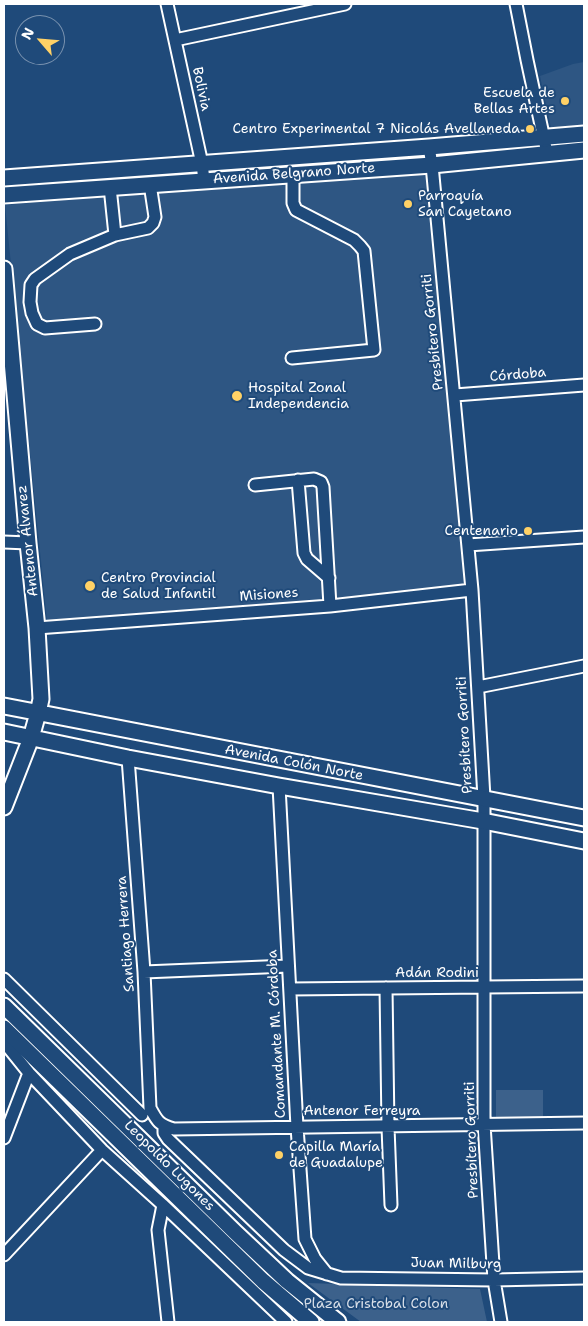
<!DOCTYPE html>
<html>
<head>
<meta charset="utf-8">
<style>
  body { margin:0 }
  #map { position:relative; width:588px; height:1326px; overflow:hidden; background:#1f4a7a; font-family:"Shantell Sans",sans-serif }
  canvas { display:block }
  .frame { position:absolute; inset:0; border:5px solid #fff; pointer-events:none }
  .north { position:absolute; left:15px; top:15px; width:50px; height:50px; box-sizing:border-box; background:#1f4a7a; border:1px solid #7992af; border-radius:50%; rotate:297deg; font-size:14px; font-weight:700; line-height:20px; text-align:center; color:#fff }
  .north::after { content:''; display:block; margin:auto; width:18px; height:22px; background:#ffd166; clip-path:polygon(50% 0,100% 100%,50% 72%,0 100%) }
</style>
</head>
<body>
<div id="map">
<canvas width="588" height="1326"></canvas>
<div class="frame"></div>
<div class="north">N</div>
</div>
<script>
const ctx = document.querySelector('canvas').getContext('2d');
ctx.lineJoin = 'round';
function fill(path, color) { ctx.fillStyle = color; ctx.fill(path, 'evenodd'); }
function stroke(path, color, width, dash) { ctx.strokeStyle = color; ctx.lineWidth = width; ctx.lineCap = dash ? 'butt' : 'round'; ctx.setLineDash(dash || []); ctx.stroke(path); }
function label(font, color, halo, rows, align = 'center') {
  ctx.font = font + ' "Shantell Sans",sans-serif'; ctx.lineWidth = 4; ctx.setLineDash([]); ctx.textBaseline = 'middle'; ctx.strokeStyle = halo; ctx.fillStyle = color; for (const [text, x, y, turn = 0] of rows) {
    ctx.save(); ctx.translate(x, y); ctx.rotate((+turn || 0) * Math.PI / 180); ctx.textAlign = isNaN(turn) ? turn : align; if (halo) ctx.strokeText(text, 0, 0); ctx.fillText(text, 0, 0); ctx.restore();
  }
}
fill(new Path2D(`
  M584,62V126L551,128L540,76L573,64Z
  M427,170L468,587L47,621L5,205Z`), '#2e5683');
fill(new Path2D(`
  M496,1090H543V1118H496Z
  M308,1283L480,1289L487,1322H361Z`), '#3c618b');
const minor = new Path2D(`
  M167,4L202,164L204,180
  M516,4L527,60L547,153
  M175,40L345,4
  M429,147L432,165L472,590L484,798V1124L494,1280L501,1322
  M110,187L115,235
  M95,324L45,328L37,324L32,313L30,302L31,285L35,279L70,254L115,235L148,228L153,223L155,217L150,184
  M292,358L374,350L364,251L360,246L354,240L296,210L293,203V174
  M455,395L584,385
  M298,480L304,553L307,559L329,578
  M255,485L314,479L321,482L323,487L330,606
  M4,542L28,543
  M468,545L584,537
  M37,628L330,606L472,590
  M478,687L584,666
  M128,758L144,972L150,1108C157,1121 159,1125 174,1129L584,1123
  M279,786L297,1127L305,1239L315,1259L327,1274
  M144,972L288,966
  M4,979L142,1115
  M386,988L388,1127L391,1205
  M290,989L584,986
  M4,1042L29,1073L102,1150L163,1205L286,1322
  M164,1126V1133L168,1139L284,1250L308,1268L341,1278L494,1280L584,1278
  M4,1138L29,1073
  M163,1205L158,1230L168,1322
  M4,1255L102,1150`);
const major = new Path2D(`
  M4,178L429,147L584,134
  M4,195L432,165L584,150
  M4,269L28,543L37,628L41,699L38,713L31,738L4,807
  M4,706L584,818
  M4,732L128,758L279,786L483,821L584,841
  M4,1006L235,1232L287,1281L338,1322
  M4,1028L263,1281L311,1322`);
stroke(minor, '#fff', 15);
stroke(major, '#fff', 19);
stroke(minor, '#1f4a7a', 11);
stroke(major, '#1f4a7a', 15);
for (const [x, y, r, color] of [
  [565,101,5,"#ffd166"],
  [530,129,5,"#ffd166"],
  [408,204,5,"#ffd166"],
  [237,396,6,"#ffd166"],
  [528,531,5,"#ffd166"],
  [90,586,6,"#ffd166"],
  [279,1155,5,"#ffd166"]
]) { const dot = new Path2D(); dot.arc(x, y, r, 0, 2 * Math.PI); ctx.fillStyle = color; ctx.fill(dot); stroke(dot, '#1f4a7a', 2); }
label('14px', '#fff', '#1f4a7a', [
  ["Bolivia",201,89,78],
  ["Avenida Belgrano Norte",294,174,-4],
  ["Presbítero Gorriti",433,332,-96],
  ["Córdoba",518,375,-5],
  ["Antenor Álvarez",28,541,-96],
  ["Misiones",269,595,-4],
  ["Presbítero Gorriti",465,735,-93],
  ["Avenida Colón Norte",294,763,11],
  ["Santiago Herrera",126,934,-94],
  ["Adán Rodini",437,973],
  ["Comandante M. Córdoba",277,1034,-93],
  ["Antenor Ferreyra",362,1111],
  ["Presbítero Gorriti",472,1140,-92],
  ["Leopoldo Lugones",169,1166,45],
  ["Juan Milburg",456,1264,1]
]);
label('14px', '#fff', '#1f4a7a', [
  ["Escuela de",555,93,"right"],
  ["Bellas Artes",555,109,"right"],
  ["Centro Experimental 7 Nicolás Avellaneda",520,129,"right"],
  ["Parroquía",418,196],
  ["San Cayetano",418,212],
  ["Hospital Zonal",248,388],
  ["Independencia",248,404],
  ["Centenario",518,531,"right"],
  ["Centro Provincial",101,578],
  ["de Salud Infantil",101,594],
  ["Capilla María",289,1147],
  ["de Guadalupe",289,1163]
], 'left');
label('14px', '#d8dfe8', '#1f4a7a', [
  ["Plaza Cristobal Colon",376,1304]
]);
</script>
</body>
</html>
